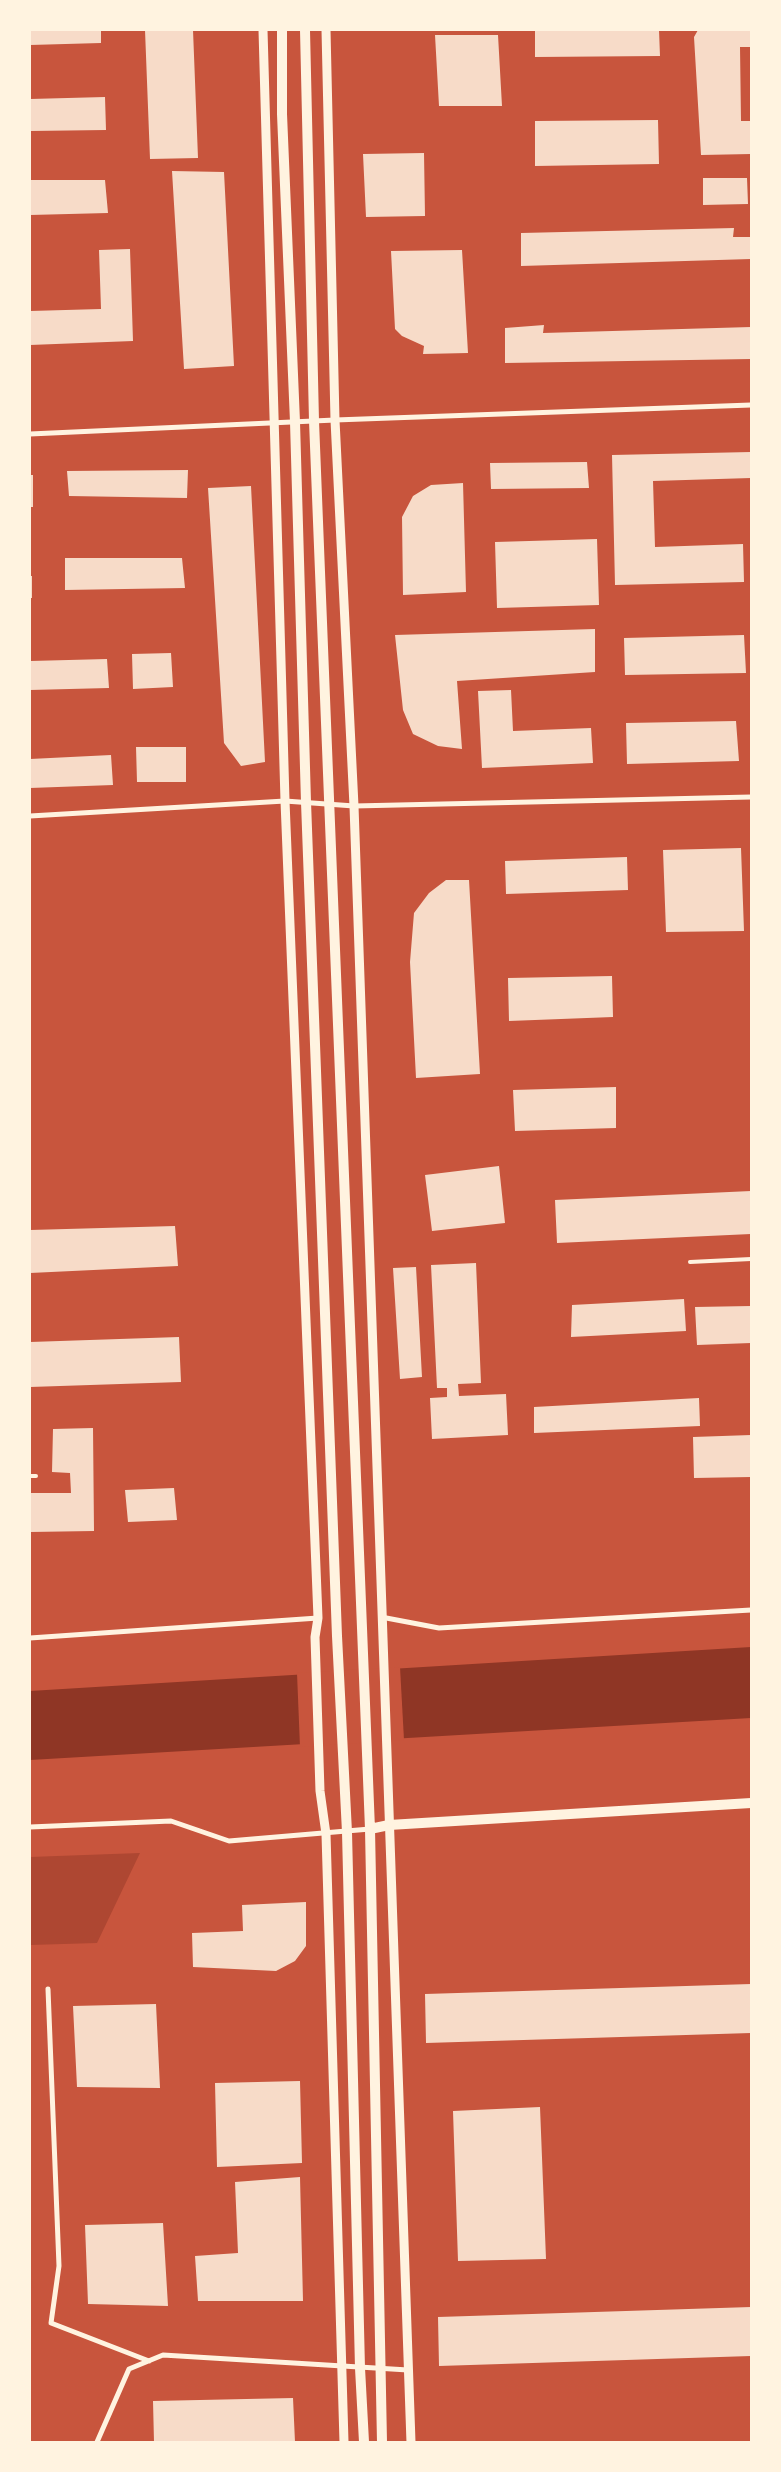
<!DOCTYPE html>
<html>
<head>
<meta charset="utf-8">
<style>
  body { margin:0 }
  #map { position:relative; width:781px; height:2472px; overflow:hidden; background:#c8553d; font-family:"PT Sans",sans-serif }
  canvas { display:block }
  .frame { position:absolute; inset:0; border:31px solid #fff3e0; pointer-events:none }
</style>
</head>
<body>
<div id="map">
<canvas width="781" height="2472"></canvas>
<div class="frame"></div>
</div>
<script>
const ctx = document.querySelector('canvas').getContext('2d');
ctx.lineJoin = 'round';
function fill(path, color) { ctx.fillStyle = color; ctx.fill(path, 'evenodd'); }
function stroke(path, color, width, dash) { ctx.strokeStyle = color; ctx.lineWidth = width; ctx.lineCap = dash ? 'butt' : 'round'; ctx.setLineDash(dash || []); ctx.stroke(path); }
fill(new Path2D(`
  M140,1853L97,1943L30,1945V1857Z`), '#ae4732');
fill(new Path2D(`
  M751,1647V1718L30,1760V1691Z`), '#8f3625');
fill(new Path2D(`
  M400,1667L404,1740L300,1747L297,1673Z`), '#c8553d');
fill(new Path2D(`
  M30,30H101V43L30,45Z
  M145,30H193L198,158L150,159Z
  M535,30H659L660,56L535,57Z
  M698,30H751V47H740L741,121H751V154L701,155L694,37Z
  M435,35H498L502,106H439Z
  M105,97L106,130L30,131V99Z
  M658,120L659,164L535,166V121Z
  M424,153L425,216L366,217L363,154Z
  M172,171L224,172L234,366L184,369Z
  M703,178H747L748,204L703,205Z
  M30,180H105L108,213L30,215Z
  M734,228L733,237H751V259L521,266V233Z
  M130,249L133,341L30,345V311L101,309L99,250Z
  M462,250L468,353L423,354L424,346L402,336L395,329L391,251Z
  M544,325L543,333L751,327V359L505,363V328Z
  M751,452V478L653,481L655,547L743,544L744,582L615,585L612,455Z
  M587,462L589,488L491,489L490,463Z
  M188,470L187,498L69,496L67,471Z
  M30,475H33V507H30Z
  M463,483L466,592L403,595L402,517L413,496L431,485Z
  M251,486L265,762L241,766L224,743L208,488Z
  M597,539L599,605L497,608L495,542Z
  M65,558H182L185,588L65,590Z
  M30,576H32V598H30Z
  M595,629V672L457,681L462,749L438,746L413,734L403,710L395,635Z
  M744,635L746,673L625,675L624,638Z
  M171,653L173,687L133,689L132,654Z
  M107,659L109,688L30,690V661Z
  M511,690L513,731L591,728L593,763L482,768L478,691Z
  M736,721L739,761L627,764L626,723Z
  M136,747H186V782H137Z
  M111,755L113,785L30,788V759Z
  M741,848L744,931L666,932L663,850Z
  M627,857L628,890L506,894L505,861Z
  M446,880H469L480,1074L416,1078L410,962L414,913L429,893Z
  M612,976L613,1017L509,1021L508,978Z
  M616,1087V1128L515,1131L513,1090Z
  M499,1166L505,1223L432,1231L425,1175Z
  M751,1191V1234L557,1243L555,1200Z
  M175,1226L178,1266L30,1273V1230Z
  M476,1263L481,1383L458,1384L459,1396L506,1394L508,1435L432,1439L430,1398L447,1397V1388H437L431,1265Z
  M416,1267L422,1377L400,1379L393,1268Z
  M684,1299L686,1331L571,1337L572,1305Z
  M751,1306V1343L697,1345L695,1307Z
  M179,1337L181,1382L30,1387V1342Z
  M699,1398L700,1426L534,1433V1407Z
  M93,1428L94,1531L30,1532V1493H71L70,1473L52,1472L53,1429Z
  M751,1435V1477L694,1478L693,1437Z
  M174,1488L177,1520L128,1522L125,1490Z
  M306,1902V1946L295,1961L276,1971L193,1967L192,1933L243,1931L242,1905Z
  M751,1984V2033L426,2043L425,1994Z
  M156,2004L160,2088L77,2087L73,2006Z
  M300,2081L302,2163L217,2167L215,2083Z
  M540,2107L546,2259L458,2261L453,2111Z
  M300,2177L303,2301H198L195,2256L238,2253L235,2182Z
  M163,2223L168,2306L88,2304L85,2225Z
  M751,2307V2356L439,2366L438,2317Z
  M293,2398L295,2442H154L153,2401Z`), '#f7dbc8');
stroke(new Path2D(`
  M690,1262L751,1259
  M30,1476H36`), '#fff3e0', 4);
stroke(new Path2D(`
  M30,434L335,420L751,405
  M30,816L285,801L354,806L751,797
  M381,1617L439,1628L751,1610
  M30,1638L318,1618
  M30,1827L171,1821L229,1841L370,1829
  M48,1989L59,2266L51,2323L149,2361
  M97,2442L129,2369L163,2355L408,2370`), '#fff3e0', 5);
stroke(new Path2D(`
  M263,30L285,801L318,1618L315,1637L320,1791L326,1834L344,2442
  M326,30L335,420L354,806L411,2442`), '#fff3e0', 9);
stroke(new Path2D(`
  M282,30V114L295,422L306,802L337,1636L347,1832L360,2368L364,2442
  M305,30L314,421L370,1829L382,2442
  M370,1829L389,1825L751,1803`), '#fff3e0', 10);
</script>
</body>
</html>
